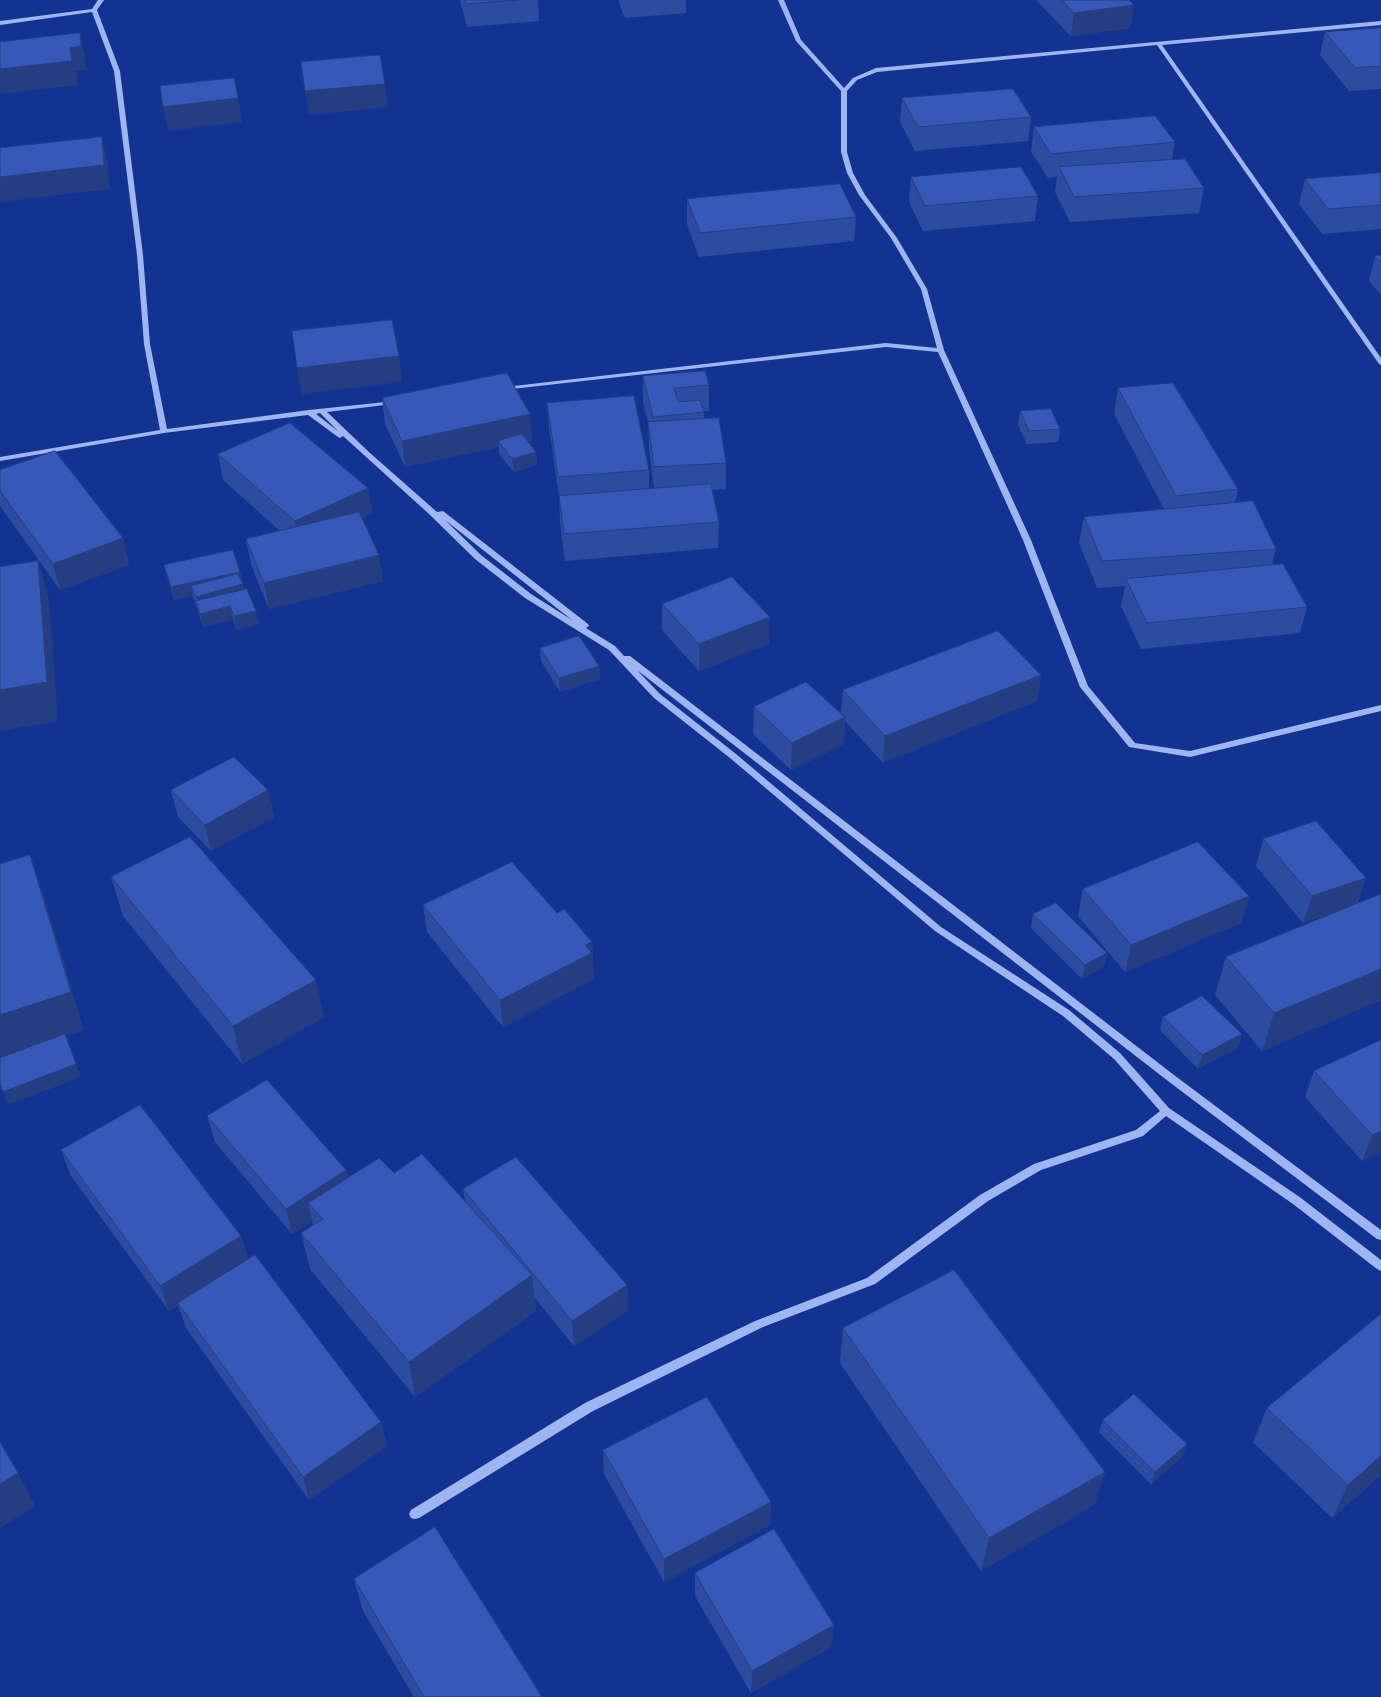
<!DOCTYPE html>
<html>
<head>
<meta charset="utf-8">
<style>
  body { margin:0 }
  canvas { display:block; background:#123392 }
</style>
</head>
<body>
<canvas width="1381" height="1697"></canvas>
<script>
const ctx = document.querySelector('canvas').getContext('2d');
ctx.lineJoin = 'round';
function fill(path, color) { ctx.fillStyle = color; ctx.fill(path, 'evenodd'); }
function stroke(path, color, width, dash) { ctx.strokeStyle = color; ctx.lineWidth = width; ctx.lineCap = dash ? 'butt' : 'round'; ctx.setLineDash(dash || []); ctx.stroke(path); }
fill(new Path2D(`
  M98,0H104L97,10L120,71L143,255L150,344L167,429L309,410L395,401L396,402L393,404L327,412L370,453L437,512L443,511L588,624L589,626L586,628L615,646L624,656H630L1174,1075L1381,1230V1240L1377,1239L1168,1081L637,670L660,694L736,754L941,927L1069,1010L1120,1053L1169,1108L1301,1198L1381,1260V1271L1377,1269L1293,1204L1166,1116L1143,1136L1041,1170L988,1201L875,1284L763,1327L593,1411L419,1518L415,1519L411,1518L409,1514L411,1510L585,1403L755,1321L867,1278L980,1195L1034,1164L1136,1130L1160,1111L1114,1059L1063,1016L935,931L730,758L654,698L609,650L525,598L475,559L429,514L343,436L340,438L338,437L308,415L164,433L0,461V457L160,430L144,344L137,255L114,71L92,12L0,25V21L92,9ZM320,413L338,431L316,414ZM445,520L572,620L531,594L481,555Z
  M778,0H784L801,40L844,88L853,78L876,68L1381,21V25L1162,45L1381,358V365L1379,364L1157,45L877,72L857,80L847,91V152L853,173L865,195L897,238L927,289L944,350L1031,540L1088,686L1135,743L1190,751L1381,705V711L1190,757L1129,747L1080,687L1023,540L938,352L886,347L503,390L502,389L505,387L886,343L937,348L921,289L891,238L859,195L847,173L841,152V91L796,41Z`), '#9eb5f2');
fill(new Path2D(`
  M460,0H538L539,21L467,27Z
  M618,0H686V13L625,18Z
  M1036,0H1129L1130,28L1071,36Z
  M1381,28V89L1349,91L1320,55L1325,32Z
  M902,98L1031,117L1028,141L915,151L900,122Z
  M1034,127L1175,142L1172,160L1204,188L1199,213L1070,222L1055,192L1057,177L1048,178L1031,151Z
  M1381,173V229L1322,234L1299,204L1305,179Z
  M911,177L1038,196L1035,221L923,231L909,202Z
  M687,199L856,217L854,241L699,257L687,224Z
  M1381,255V295L1369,281L1375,256Z
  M643,376L709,385V411H704V419L726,463V489L712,490L719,522L718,548L565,561L560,522L559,496L549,428L547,403L649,470V489H654L649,448L648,422L643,402Z
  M1118,388L1238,489L1235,503L1276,549L1272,565L1307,607L1300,633L1141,649L1121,606L1125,586L1097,588L1079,543L1084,517L1164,509L1114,414Z
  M382,398L532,440L527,441L536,452L537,465L514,472L499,454V447L405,467L385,424Z
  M1020,411L1060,429L1058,442L1027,444L1018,425Z
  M218,454L368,488L372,514L362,518L379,555L383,581L269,609L251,565L246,539L280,531L223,480Z
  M0,470L123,538L129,565L60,590L0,506Z
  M164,565L240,572L244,589L259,624L237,630L233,620L203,627L193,596L174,600Z
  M662,604L769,644L699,671L662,630Z
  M540,648L599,666L600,679L560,692L541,661Z
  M1041,675L1037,701L883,763L845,721L843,744L791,770L753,734L754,707L841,714L843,690Z
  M171,790H268L274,817L211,851L178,817Z
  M1263,839L1366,878L1357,904L1381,894V1000L1262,1051L1215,995L1226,957L1346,908L1303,923L1256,866Z
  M111,877L324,1017L242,1064L123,916Z
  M1083,889L1249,896L1241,923L1125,972L1078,916Z
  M423,905L557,913L592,942L594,979L503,1027L427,932Z
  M1033,914L1107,953L1104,966L1082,979L1031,928Z
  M1163,1017L1242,1034L1238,1047L1198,1069L1160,1030Z
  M1381,1040V1151L1362,1161L1305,1097L1314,1071Z
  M207,1116L346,1170L348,1177L394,1173L465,1201L463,1189L627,1285L628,1310L574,1346L535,1298L536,1311L415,1397L310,1269L301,1233L313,1225L312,1221L292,1234L215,1142Z
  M61,1150L241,1236L248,1260L381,1422L387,1446L309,1500L186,1328L178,1305L169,1311L71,1176Z
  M1381,1314V1475L1332,1518L1253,1442L1267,1408Z
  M843,1328L1105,1472L1094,1505L981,1571L840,1363Z
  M1103,1420L1182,1457L1151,1484L1099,1432Z
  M603,1450L771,1502L770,1525L664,1582L604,1474Z
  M695,1573L834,1625L831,1647L751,1693L695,1596Z
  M354,1579L542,1697H414L363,1611Z`), '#2e4c9f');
fill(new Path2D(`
  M1134,5L1130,28L1071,36L1074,13Z
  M80,33L85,56L86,70L76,71L77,85L0,94V69L70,48Z
  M385,84L388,107L309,115L305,91Z
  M238,98L242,122L168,131L163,107Z
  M102,137L107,161L110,189L0,202V177Z
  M399,356L402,382L302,394L297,368Z
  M530,414L532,440L502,446L498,441L499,447L405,467L402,441Z
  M536,452L537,465L514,472L512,459Z
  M368,488L372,514L299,547L295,521Z
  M123,538L129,565L60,590L53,564Z
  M379,555L383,581L269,609L264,583Z
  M38,561L49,599L58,721L0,731V690Z
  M240,572L245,598L199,611L196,597L191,586L193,596L174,600L171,587Z
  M230,606L233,620L203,627L200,614Z
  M256,611L259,624L237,630L234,616Z
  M770,617L769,644L699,671V644Z
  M599,666L600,679L560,692L559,678Z
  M1041,675L1037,701L883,763L885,736Z
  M845,717L843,744L791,770L792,743Z
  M268,790L274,817L211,851L205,825Z
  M30,855L43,893L84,1030L0,1057V1015Z
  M1366,878L1356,904L1303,923L1312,896Z
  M1249,896L1241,923L1125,972L1131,945Z
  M592,942L594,979L503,1027L500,1000L585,945Z
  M1107,953L1104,966L1082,979L1085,965Z
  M1381,969V1000L1262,1051L1274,1013Z
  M316,980L324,1017L242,1064L233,1026Z
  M1242,1034L1238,1047L1198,1069L1202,1055Z
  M76,1064L81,1077L8,1105L3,1092Z
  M1381,1131V1151L1362,1161L1372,1135Z
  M346,1170L352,1195L308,1203L312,1221L292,1234L286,1209Z
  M241,1236L248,1261L178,1303V1305L169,1311L160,1286Z
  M532,1275L536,1311L415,1397L409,1362Z
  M627,1285L628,1310L574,1346L572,1321Z
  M381,1422L387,1446L309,1500L303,1477Z
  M1187,1444L1182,1457L1151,1484L1155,1472Z
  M1381,1456V1475L1332,1518L1348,1485Z
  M1105,1472L1094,1505L981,1571L989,1538Z
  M18,1473L35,1506L0,1528V1484Z
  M771,1502L770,1525L664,1582V1559Z
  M834,1625L831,1647L751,1693L752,1671Z`), '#253e82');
const building = new Path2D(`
  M465,0H517L466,4Z
  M1062,0H1129L1134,5L1074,13Z
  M1381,28V66L1355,68L1325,32Z
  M80,33L81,46L70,48L72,61L0,69V42Z
  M380,55L385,84L305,91L301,62Z
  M234,78L238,98L163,107L160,86Z
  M1013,89L1031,117L918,127L902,98Z
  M1155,116L1175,142L1051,154L1034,127Z
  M102,137L104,165L0,177V148Z
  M1185,159L1204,188L1074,197L1059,167Z
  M1021,167L1038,196L925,206L911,177Z
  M1381,173V205L1328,209L1305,179Z
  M840,184L856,217L700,233L687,199Z
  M1381,255V262L1375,256Z
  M392,320L399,356L297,368L292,331Z
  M705,371L709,385L674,388L678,402L700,400L704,412L653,417L643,376Z
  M507,373L530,414L402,441L382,398Z
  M1173,383L1238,489L1176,496L1118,388Z
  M634,396L649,470L558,477L547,403Z
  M1051,409L1060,429L1029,431L1020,411Z
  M719,418L726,463L654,467L648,422Z
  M290,423L368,488L295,521L218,454Z
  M522,434L536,452L512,459L498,441Z
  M55,451L123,538L53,564L0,491V470Z
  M711,484L719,522L564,534L559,496Z
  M1253,501L1276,549L1102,561L1084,517Z
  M359,512L379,555L264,583L246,539Z
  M233,550L240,572L171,587L164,565Z
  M38,561L47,682L0,690V567Z
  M1283,564L1307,607L1147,623L1126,579Z
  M238,574L243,584L196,597L191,586Z
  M732,577L770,617L699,644L662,604Z
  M247,589L256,611L234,616L230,606L200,614L196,601Z
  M998,631L1041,675L885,736L843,690Z
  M579,636L599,666L559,678L540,648Z
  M806,682L845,717L792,743L754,707Z
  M234,757L268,790L205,825L171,790Z
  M1316,821L1366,878L1312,896L1263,839Z
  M190,837L316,980L233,1026L111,877Z
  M1198,842L1249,896L1131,945L1083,889Z
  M30,855L71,992L0,1015V864Z
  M512,862L557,913L564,909L592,942L585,945L592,953L500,1000L423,905Z
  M1381,894V969L1274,1013L1226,957Z
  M1056,903L1107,953L1085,965L1033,914Z
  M1202,996L1242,1034L1202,1055L1163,1017Z
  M65,1034L76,1064L3,1092L0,1084V1058Z
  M1381,1040V1131L1372,1135L1314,1071Z
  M267,1080L346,1170L286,1209L207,1116Z
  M140,1105L241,1236L160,1286L61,1150Z
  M422,1154L532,1275L409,1362L301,1233L323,1219L308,1203L379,1158L394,1173Z
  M516,1157L627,1285L572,1321L463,1189Z
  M255,1255L381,1422L303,1477L178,1303Z
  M954,1270L1105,1472L989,1538L843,1328Z
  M1381,1314V1456L1348,1485L1267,1408Z
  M1134,1394L1187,1444L1155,1472L1103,1420Z
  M707,1397L771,1502L664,1559L603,1450Z
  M0,1442L18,1473L0,1484Z
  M435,1527L542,1697H424L354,1579Z
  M774,1529L834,1625L752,1671L695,1573Z`);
fill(building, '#3558b9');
stroke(building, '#253e82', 1);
</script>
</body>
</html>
